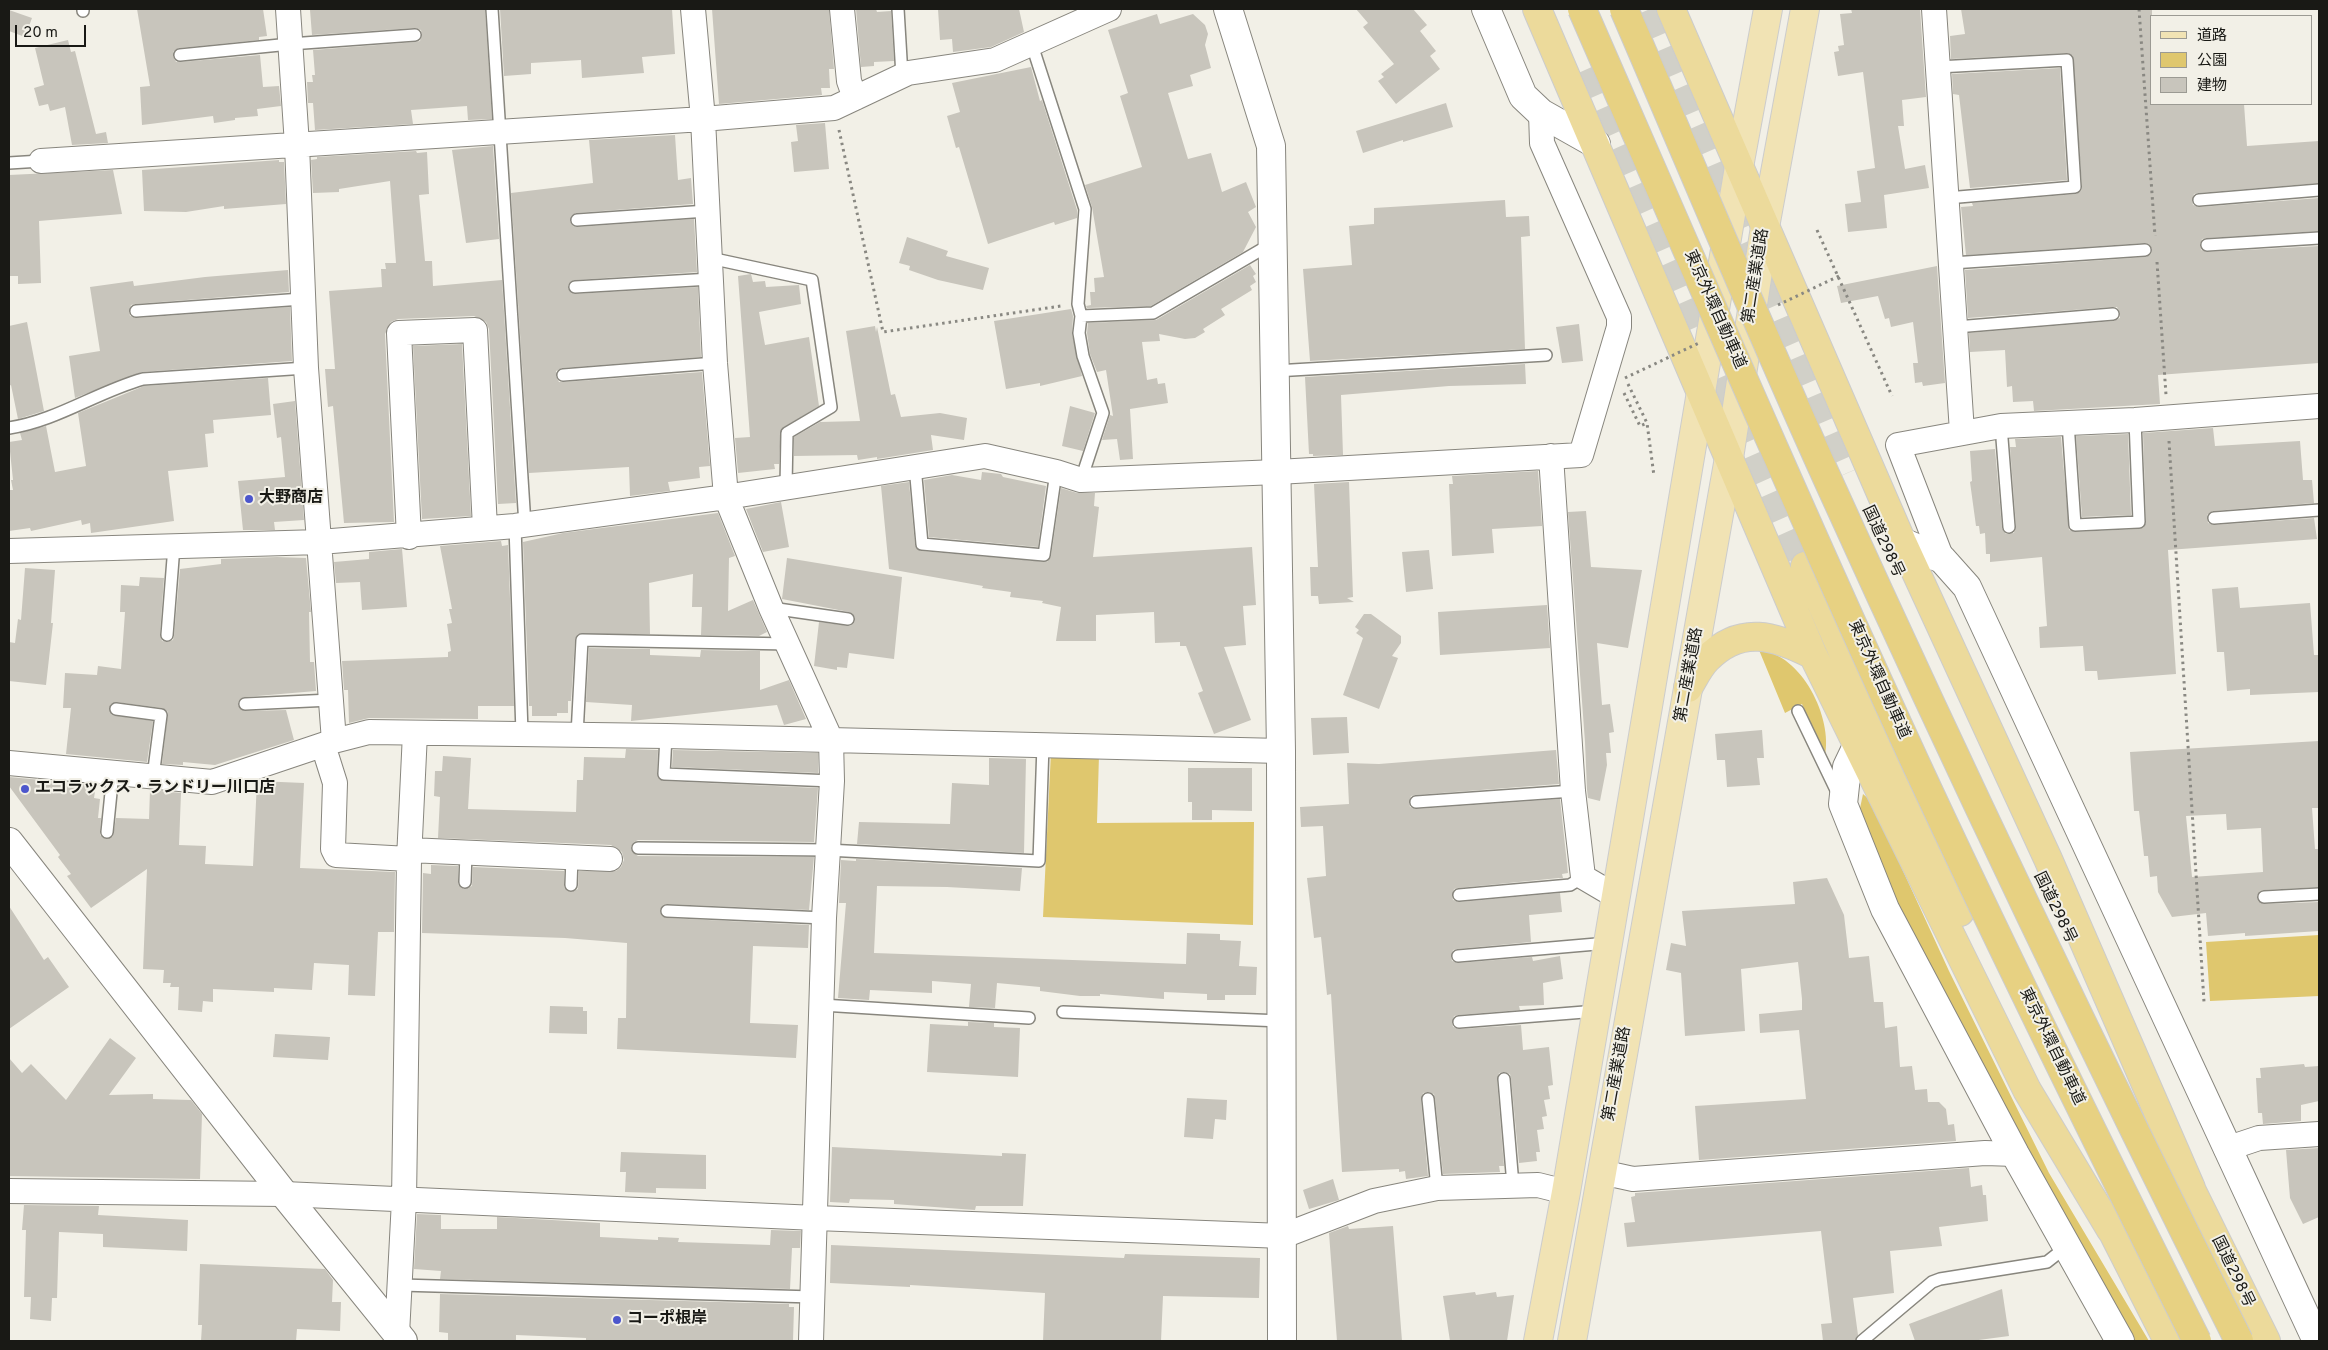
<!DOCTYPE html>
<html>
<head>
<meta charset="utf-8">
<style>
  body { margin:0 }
  #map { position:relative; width:2328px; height:1350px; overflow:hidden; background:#f2f0e7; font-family:Overpass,"Noto Sans JP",sans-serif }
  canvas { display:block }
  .frame { position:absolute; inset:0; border:10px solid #191915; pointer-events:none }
  .legend { position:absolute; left:2150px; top:15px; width:162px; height:90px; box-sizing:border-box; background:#f2f0e7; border:1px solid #9b9a93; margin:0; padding:6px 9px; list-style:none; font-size:15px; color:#191915 }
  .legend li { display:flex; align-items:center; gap:10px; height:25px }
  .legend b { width:25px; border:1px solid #9b9a93 }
  .scale { position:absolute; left:15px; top:25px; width:71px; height:22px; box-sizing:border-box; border:2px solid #191915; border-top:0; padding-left:6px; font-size:15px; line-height:18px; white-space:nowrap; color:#191915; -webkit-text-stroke:4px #f2f0e7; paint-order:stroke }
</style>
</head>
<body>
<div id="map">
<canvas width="2328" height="1350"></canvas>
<div class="frame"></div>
<ul class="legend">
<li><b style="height:6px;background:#f1e3b4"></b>道路</li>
<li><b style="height:14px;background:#dfc76e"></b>公園</li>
<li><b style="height:14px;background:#c8c5bc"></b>建物</li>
</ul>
<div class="scale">20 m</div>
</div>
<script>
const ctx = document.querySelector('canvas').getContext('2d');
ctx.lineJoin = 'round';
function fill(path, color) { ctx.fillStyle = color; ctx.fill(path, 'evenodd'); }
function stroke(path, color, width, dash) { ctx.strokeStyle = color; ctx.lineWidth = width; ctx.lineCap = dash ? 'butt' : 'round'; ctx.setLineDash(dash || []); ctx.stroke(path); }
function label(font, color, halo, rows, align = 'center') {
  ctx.font = font + ' Overpass,"Noto Sans JP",sans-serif'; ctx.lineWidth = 4; ctx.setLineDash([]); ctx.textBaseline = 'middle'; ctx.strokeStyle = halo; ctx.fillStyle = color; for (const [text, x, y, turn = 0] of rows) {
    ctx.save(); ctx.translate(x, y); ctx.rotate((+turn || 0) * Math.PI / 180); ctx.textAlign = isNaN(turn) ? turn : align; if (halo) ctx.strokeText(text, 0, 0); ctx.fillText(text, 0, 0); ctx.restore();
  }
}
fill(new Path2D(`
  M1759,650C1802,654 1833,718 1825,756L1802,704L1785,713Z
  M1051,752L1099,755L1097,823L1254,822L1253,925L1043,917Z
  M1863,794L1871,801L1949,971L2049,1173L2149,1341H2131L1918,950L1877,862L1859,813Z
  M2319,935V996L2210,1001L2206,942Z`), '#dfc76e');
fill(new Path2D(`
  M137,9H263L267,36L259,37V40L179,48L173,52V56L176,62H181L260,55L263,87L279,86L281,106L257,109L258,116L235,118V120L214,123L213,116L142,125L140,87L150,86Z
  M327,9H485L492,119L468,120L467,106L411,110L413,124L315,130L313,103H308L307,82H313L312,75H315L313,50L416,42L420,41L422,35L421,30L414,28L312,35L310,10Z
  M500,9H672L675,54L642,57L644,73L582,78L581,60L531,63V74L504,76Z
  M712,9H829L834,69H829L830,88H821L822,95L719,104Z
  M856,9H876L877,12L891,11L894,61L874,62V66L861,67Z
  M938,9H1019L1024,32L991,47L953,52L952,39L940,40Z
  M1356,9H1413L1427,25L1420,31L1436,51L1430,56L1440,69L1396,104L1378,81L1384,77L1381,74L1394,64L1363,27L1368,23Z
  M1851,9H1920L1926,97L1902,100L1904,126H1898L1905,169L1925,165L1929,188L1884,195L1887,228L1848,232L1845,204L1861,202L1857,171L1875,168L1863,72L1838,76L1834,52L1839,51L1838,46L1844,45L1840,14L1852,13Z
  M1961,9H2152V104H2244L2247,146L2319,141V183L2198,193L2194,194L2192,200L2193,205L2200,207L2319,198V231L2207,238L2202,239L2200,245L2201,250L2207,252L2319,246V363L2158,375L2160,404L2034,411L2033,401L2013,402L2012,386L2007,387L2005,350L1970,352L1969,333L2114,321L2120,318V313L2117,307H2112L1968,318L1965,270L2146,257L2151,254L2152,249L2149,244L2144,243L1966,255L1961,207L1973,206L1972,203L2076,194L2081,191L2082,187L2073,56L2067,53L1951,59L1950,36L1965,34Z
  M9,10L32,18L25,37L9,31Z
  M1157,14L1160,24L1193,14L1205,25L1208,34L1205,45L1211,68L1190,75L1193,86L1168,93L1188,159L1211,153L1222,192L1246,182L1256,207L1248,212L1256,227L1243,252L1151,306L1087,308L1086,306L1091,305L1090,292H1095L1094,278L1104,277L1092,207L1085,185L1142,167L1120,96L1128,93L1108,30Z
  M68,40L71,52L75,51L96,134L106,132L108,143L72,145L65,107L50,111L48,104L39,106L34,88L44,85L35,48Z
  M1031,67L1040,101L1042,100L1077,210V218L1055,225L1054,222L988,244L959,147L956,148L947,116L960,112L952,83Z
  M2060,68L2067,180L1970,188L1959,95L1953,94L1952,74Z
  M1446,103L1453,127L1403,142V140L1363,153L1356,131Z
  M825,123L829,169L794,172L791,142L798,141L796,125Z
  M675,135L678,180L691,178L693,204L576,213L571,216L570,221L573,226L578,227L694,219L697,272L575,280L569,283L568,288L571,293L575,294L698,287L701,357L562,368L556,371V376L559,382H564L702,372L710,466L699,467L700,478L668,482L670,491L630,496L629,467L529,473L511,193L593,183L589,140Z
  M493,146L499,239L466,243L452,150Z
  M416,151L417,153L427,152L429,194L419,195L425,261H432L433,286L502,280L516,503L498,504L489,329L486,322L474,316L398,319L391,322L385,334L394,522L344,523L333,406L328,407L325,369H335L329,291L382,287L381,269H386L385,263H396L390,181L339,189V192L313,193L311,160L317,159V157Z
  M279,160V162H284L286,204L224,209V206L186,212L144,211L142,170Z
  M113,170L122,214L39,221L41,283L18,284V276H9V175Z
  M1505,200L1506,217L1529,216L1530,236L1521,237L1525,349L1310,361L1303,269L1352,265L1349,226L1374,224V208Z
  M907,237L948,251L946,256L989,268L983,290L938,280L909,270L910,266L899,263Z
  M1250,265L1256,274L1253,276L1256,282L1250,286L1252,290L1221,309L1225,315L1203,329L1205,332L1195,338L1185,339L1159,334L1160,341L1142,342L1147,380L1157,378L1158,384L1165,383L1168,403L1130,409L1133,459L1120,460L1117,439L1102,440L1110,415L1113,416L1106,370L1097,372L1090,354L1087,333L1088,323L1156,320Z
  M1937,266L1945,383L1923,386L1922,382L1915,383L1913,363H1918L1913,322L1891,327L1889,318L1885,319L1878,296L1841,303L1837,286Z
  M288,270L289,292L135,304L131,305L129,311L130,316L137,318L290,307L292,361L142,372L75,398L69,356L100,351L90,287L133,281L134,286L205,277Z
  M751,274L753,282L765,281L766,287L799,285L801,304L759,312L765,345L809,337L819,406L781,429L779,464H774L775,469L738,473L735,438L750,437L738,276Z
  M1071,309L1073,316L1072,334L1082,376L1040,386V383L1006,389L994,321Z
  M27,322L44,411L18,419L11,385L9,386V326Z
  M1579,324L1583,361L1562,363L1556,327Z
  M875,326L876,332L877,327L891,395L895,394L901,417L940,413L967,418L964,440L931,435L933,450L877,459V457L858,460L857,455L794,456V437L820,422L860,421L846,331Z
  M462,344L471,516L422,519L413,346Z
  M1525,364L1526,384L1449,386L1341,395L1343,455L1313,456V454H1309L1305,377Z
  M268,378L271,415L213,420L214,433L205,434L208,467L168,471L174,521L91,533L90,523L82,525L81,520L31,531L30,528L9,531V490H13L11,480H13L9,442L22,440L20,433L46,426L55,472L86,466L78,413L144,386Z
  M295,401L304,520L274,522L275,530H243L238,481L285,477L281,437L277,438L273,404Z
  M1070,406L1095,413L1083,451L1062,446Z
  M2213,428L2215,446L2300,441L2303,480H2312L2314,503L2213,511L2207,515L2208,523L2215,525L2314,518L2317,539L2168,550L2176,674L2098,680L2097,671H2085L2083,646L2040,648L2039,627L2047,626L2042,557L1990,562V554H1986L1985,533L1980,534L1979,526H1976L1970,482L1972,481L1970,451L1995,449L2002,528L2006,534L2014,533L2016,526L2010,447H2016L2015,439L2061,437L2069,530L2075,532L2139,529L2143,528L2146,522L2143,433Z
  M2128,434L2131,515L2082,517L2076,436Z
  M1538,471L1542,526L1492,529L1494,553L1452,556L1449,484H1453L1452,476Z
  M982,472L1001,474L1003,477L1046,486L1038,547L929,537L924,480L952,475L981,480Z
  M909,482L915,545L921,551L1047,562L1051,556L1061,488L1077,493H1095L1094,506L1099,507L1093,557L1252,547L1256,605L1243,606L1246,645L1224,647L1251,720L1214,734L1198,693L1203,691L1186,646H1180V642L1155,643L1154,612L1096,615V641H1056L1061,607L1042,603L1043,601L1010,597L1011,592L982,588L983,586L889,569L881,486Z
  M1349,482L1353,597L1347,598L1354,602L1319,604L1318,596H1311L1310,567H1318L1314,484Z
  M781,502L789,547L763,552L746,509Z
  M1586,511L1591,567L1642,570L1628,648L1597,643L1602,705L1610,704L1614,732L1609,733L1611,753H1606L1607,765L1600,801L1588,798L1587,790L1585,742L1568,512Z
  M718,513L735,556L729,558L728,611L753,600L767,632L759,636L701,635L702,607H692L693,574L649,583L650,634H578L575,640L571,701H568V713H557V716H532V706H529L523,542L563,533Z
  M501,541L502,546L508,545L514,706H478V719L369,718L349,723L348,690H344L342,661L448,657V652L451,651L447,624L452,623L449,609H452L440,546Z
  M402,549L407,607L362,610L360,582L336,583L334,562L369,559V552Z
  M1429,550L1433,589L1406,592L1402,552Z
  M277,557L306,558L311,612H309L310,662H314L316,691L245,697L239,700L238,705L245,711L286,710L294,740L215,765L183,762V765L162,764L168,712L162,708L116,702L109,708L112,715L153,721L147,762L66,754L71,708H63L65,673L97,675L98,666L121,669L125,612H120L121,585L139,586L140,577L164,578L160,634L162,641L167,642L173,640L174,636L180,569L221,564V559Z
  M787,558L902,577L894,659L849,653L847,668L837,667V670L814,666L819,622L850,626L854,623L855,617L849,612L782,599Z
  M25,568L55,570L51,623H53L46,685L9,681V642L15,643L18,619L21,620Z
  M2238,587L2240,608L2310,603L2314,655H2319V692L2250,695V689L2227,691L2224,652H2217L2212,589Z
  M1547,605L1550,648L1440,655L1438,612Z
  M1364,614H1371L1401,636V643L1392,656L1398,658L1379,709L1343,695L1363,638L1356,633L1359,630L1355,627Z
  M589,648L650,649V655L700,657L701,650L760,651V690L789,680L806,719L784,725L777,705L631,721L632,705L586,702Z
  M1347,717L1349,753L1313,755L1311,718Z
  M1762,730L1764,758H1757L1760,785L1727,787L1725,760H1717L1715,734Z
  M2319,741V808H2312L2315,849H2319V887L2264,890L2260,891L2257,897L2258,901L2264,904L2319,902V931L2245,936V933L2208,936L2206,913L2172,917L2158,892L2157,876L2150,877L2148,856H2144L2139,811H2134L2130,752ZM2226,814L2227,830L2261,828L2263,872L2192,877L2186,816Z
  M626,749L658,750L657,774L663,781L818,788L814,842L638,840L634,842L631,847L632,852L638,856L814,857L809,910L667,904L663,905L660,910L661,915L667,918L809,925L808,948L753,946L750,1023L798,1025L796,1058L617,1049L618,1018H626L627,943L565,938L422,933L423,873L431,874V865L458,866V885L464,889L472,886L473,867L564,871V888L571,892L578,889L579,871H616L621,867L624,860L622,852L611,845L438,838L440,797L434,796L435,771H442L443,756L471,758L468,809L576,812L577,780H583L584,757L625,758Z
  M673,750L818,753V773L672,767Z
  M1556,750L1559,784L1415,795L1411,796L1409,802L1410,807L1417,809L1560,799L1568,873L1562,874L1563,878H1559L1458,888L1454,889L1452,895L1453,900L1460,902L1560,893L1562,912L1529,915L1531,942L1457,949L1453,950L1451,956L1452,961L1459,963L1532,957L1533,961L1560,956L1563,979L1543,983L1544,1005L1519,1006L1520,1010L1458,1015L1454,1016L1452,1022L1453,1027L1460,1029L1521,1025L1523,1050L1549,1047L1553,1085L1548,1086L1550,1099L1544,1100L1547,1116L1542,1117L1544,1129L1537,1130L1540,1152H1536L1537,1161L1519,1163L1511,1078L1510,1074L1504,1072L1499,1073L1497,1080L1504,1166H1499L1500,1172L1443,1174L1435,1098L1434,1094L1428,1092L1423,1093L1421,1100L1428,1176L1406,1179L1405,1171L1399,1172V1169L1342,1172L1331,994L1327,995L1321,937L1314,938L1307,878L1326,876L1323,826L1301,827L1300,807L1349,804L1347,763L1379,764Z
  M989,758L1026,759L1024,853L857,844L859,822L950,824L952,783L989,785Z
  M1188,768H1252V811L1212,810V820H1192V802H1188Z
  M9,777L96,785L94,798L100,799L98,818H101L100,835L107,839L113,836L116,818L149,819L150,790L181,793L179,845L206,846L205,864L253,866L257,781L304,783L300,868L395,872L394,932H378L375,996L348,995L349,965L314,963L312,990L274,988V992L213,989V1002L203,1001L202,1012L178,1010L179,987H170L171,983H163L164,970L143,969L147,869L91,908L67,876L71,874L58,857L60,855L9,786Z
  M856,859L1022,868L1020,891L947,887L877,886L874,953L1186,964L1187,933L1220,934V940L1241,941L1239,966L1257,967L1256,995H1225V1000H1207V994L1164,992V999L1100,994V996H1080L1040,991V987L997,983L995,1008L969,1007L971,984L932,981V993L870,990L869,1000L838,998L846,903H839L841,860L856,861Z
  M1827,878L1844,915L1849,958L1869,956L1874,1002H1883L1885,1028L1897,1026L1900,1067L1912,1066L1915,1090L1927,1089L1928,1102H1939L1946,1109L1948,1125L1954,1124L1956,1141L1699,1160L1695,1106L1806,1099L1799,1030L1760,1033L1759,1014L1802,1010V999L1798,962L1741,969L1745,1031L1685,1036L1681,973L1666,970L1671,943L1686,946L1682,911L1795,904L1793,882Z
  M9,906L44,960L48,957L69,987L9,1029Z
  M550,1006L583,1007V1011H587V1034L549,1033Z
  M968,1022L994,1023V1027L1020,1028L1018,1077L927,1072L930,1024L968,1026Z
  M275,1034L330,1037L328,1060L273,1057Z
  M110,1038L136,1058L109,1095L153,1094V1099L191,1100L202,1114L200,1179L9,1176V1058L22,1073L31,1064L66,1100Z
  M2304,1064L2305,1067L2319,1066V1101L2301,1105V1121L2263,1124L2262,1113H2258L2256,1078H2261L2260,1068Z
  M1187,1098L1227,1100L1226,1120L1215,1119L1213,1139L1184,1137Z
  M832,1147L1002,1156V1153L1026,1154L1023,1206H976L975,1210L894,1204V1200L850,1199L849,1203L830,1202Z
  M2319,1148V1217L2303,1224L2290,1198L2286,1150Z
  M621,1152L706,1155V1189L656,1188V1193L625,1192L626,1172H620Z
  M1969,1168L1971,1187L1982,1185L1983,1195H1986L1988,1221L1939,1227L1942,1246L1890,1251L1894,1293L1853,1298L1858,1335L1855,1341H1823L1821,1324L1832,1323L1821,1231L1627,1247L1624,1223L1635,1222L1631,1197L1635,1196V1193Z
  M1333,1179L1339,1200L1309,1209L1303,1190Z
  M24,1205L99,1206L98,1215L188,1220L187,1251L103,1247V1234L59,1232L57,1298H52L51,1321L30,1319L31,1297H24L26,1230H22Z
  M417,1214L441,1215V1229H497V1217L552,1220L600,1223V1237L658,1240V1237L679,1238L678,1242L770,1245L771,1230L801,1231L800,1248H792L790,1289L440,1279L441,1271L414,1269Z
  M1348,1226L1349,1229L1393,1226L1402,1341H1337L1329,1233Z
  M831,1245L1124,1258L1125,1254L1260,1258L1259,1298L1163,1296L1161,1341H1043L1045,1293L910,1285V1287L830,1283Z
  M200,1264L325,1269L333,1280L332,1302H341L340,1331L297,1329L296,1341H201L202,1325H198Z
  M2002,1289L2009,1336L1971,1341H1915L1909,1324Z
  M1475,1292L1476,1295L1496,1292L1497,1297L1514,1295L1507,1341H1450L1443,1296Z
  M440,1294L789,1304V1307H794L793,1341H586V1338L516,1335V1341H448V1333L439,1332Z`), '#c8c5bc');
stroke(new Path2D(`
  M1650,9L1850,472
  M1585,70L1805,566`), '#d1d0c8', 28, [28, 14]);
const service = new Path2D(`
  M83,9V11
  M492,9L525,525
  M898,9L902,76
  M1032,45L1085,209L1078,304L1081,316L1079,333L1083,356L1103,413L1081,480
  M180,55L290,44L415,35
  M1938,67L2067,60L2075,187L1947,198
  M9,163L41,161
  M2199,200L2319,190
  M577,220L707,211
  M2207,245L2319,238
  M710,258L812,280L831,407L787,433L786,487
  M1952,263L2145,250
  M575,287L711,279
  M136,311L302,299
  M1081,316L1153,313L1271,244
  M1956,327L2113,314
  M1275,371L1546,355
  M563,375L715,363
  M2068,423L2075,525L2139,522L2135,420
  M2001,426L2009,527
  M9,428C56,421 97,392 143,379L306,368
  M915,466L922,544L1044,555L1056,472
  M2214,518L2319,510
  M515,526L522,733
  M771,608L848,619
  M167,635L174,546
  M245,704L331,700
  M116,709L161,715L153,777
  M1798,711L1838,794
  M577,735L582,640L789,644
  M666,736L664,774L832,781
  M1416,802L1573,791
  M107,832L113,773
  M638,848L827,850L1039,861L1043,745
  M465,882L466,853
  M571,885L572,857
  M1459,895L1570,885L1583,877
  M2264,897L2319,894
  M667,911L824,918
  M1458,956L1608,943
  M822,1005L1029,1018
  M1063,1012L1281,1021
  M1459,1022L1597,1011
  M1504,1079L1513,1185
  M1428,1099L1437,1188
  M401,1285L813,1297
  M1862,1341L1932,1282L1940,1279L2047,1262L2066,1247`);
const minor = new Path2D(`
  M288,9L297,145L306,368L334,741
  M693,9L703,119L715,363L726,497L771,608L831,740L832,781L824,918L811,1341
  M842,9L849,81L855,98
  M1934,9L1962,432
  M41,161L703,119L834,108L908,73L995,60L1109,9
  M1551,456L1573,791L1583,877L1617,897
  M409,537L399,333L475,330L485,528
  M9,551L320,542L515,526L726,497L985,456L1056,472L1081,480L1277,472L1581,455L1619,327V317L1542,143L1541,113
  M1942,559L1898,445L2001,426L2135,420L2319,406
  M323,745L335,783L333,849L336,855L409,859
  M9,763L212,782L334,741L369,732L666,736L1281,751
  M409,850L610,859
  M2226,1149L2259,1138L2319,1134
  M1601,1172L1633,1179L1985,1153L2015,1154
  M9,1191L284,1194L816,1218L1283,1236L1374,1201L1437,1188L1538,1185L1566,1192
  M397,1334L404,1200L409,859L415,733`);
const tertiary = new Path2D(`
  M1228,9L1271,146L1281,751L1282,1341
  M1486,9L1523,96L1541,113L1596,144
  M1902,542L1942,559L1967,587L2317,1341
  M1858,744L1847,767L1843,804L1885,909L2015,1154L2120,1341
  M9,842L284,1194L403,1341`);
const primary = new Path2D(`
  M1538,1341L1566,1192L1739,167L1768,9
  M1572,1341L1729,458L1765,227L1805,9`);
const trunk = new Path2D(`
  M1537,9L1813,655L2027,1090L2111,1230
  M1671,9L1902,542L2048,859L2191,1188
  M1805,566L1894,768L1960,912
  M1688,688C1694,678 1699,667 1707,659C1741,624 1776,636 1813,655
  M2183,1173L2266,1341
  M2103,1213L2168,1341`);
stroke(service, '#88867e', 14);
stroke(minor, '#88867e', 26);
stroke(tertiary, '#88867e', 30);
stroke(primary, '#ccc', 30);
stroke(trunk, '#ccc', 30);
stroke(new Path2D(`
  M2139,9L2155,236
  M839,130L883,332L1061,306
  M1817,230L1892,396
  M2157,262L2166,395
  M1628,384L1647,423L1654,476
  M1624,393L1640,426L1647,423
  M2169,441L2204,1002`), '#898882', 3, [2.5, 4]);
stroke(service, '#fff', 11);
stroke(minor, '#fff', 24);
stroke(tertiary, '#fff', 28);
stroke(primary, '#f1e3b4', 28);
stroke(trunk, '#ecda9b', 28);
const motorwayBridge = new Path2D(`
  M1582,9C1692,261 1801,514 1916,764C2006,958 2101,1150 2197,1341
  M1624,9C1693,169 1760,331 1832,489C1962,776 2098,1060 2239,1341`);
stroke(motorwayBridge, '#ccc', 30, []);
stroke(new Path2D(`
  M1778,305L1839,276
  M1625,378L1701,342`), '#898882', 3, [2.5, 4]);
stroke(motorwayBridge, '#e7d182', 28);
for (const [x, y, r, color] of [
  [249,499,5,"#4c56cc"],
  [25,789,5,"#4c56cc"],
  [617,1320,5,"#4c56cc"]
]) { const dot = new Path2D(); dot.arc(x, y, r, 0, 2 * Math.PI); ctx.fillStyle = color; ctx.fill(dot); stroke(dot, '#f2f0e7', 2); }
label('16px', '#191915', '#f2f0e7', [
  ["第二産業道路",1757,276,-81],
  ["東京外環自動車道",1714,310,66],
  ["国道298号",1882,542,65],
  ["第二産業道路",1690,675,-80],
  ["東京外環自動車道",1878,680,66],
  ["国道298号",2054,908,64],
  ["東京外環自動車道",2051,1047,64],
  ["第二産業道路",1618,1074,-80],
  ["国道298号",2232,1272,64]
]);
label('bold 16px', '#191915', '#f2f0e7', [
  ["大野商店",259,499],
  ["エコラックス・ランドリー川口店",35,789],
  ["コーポ根岸",627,1320]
], 'left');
</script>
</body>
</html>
